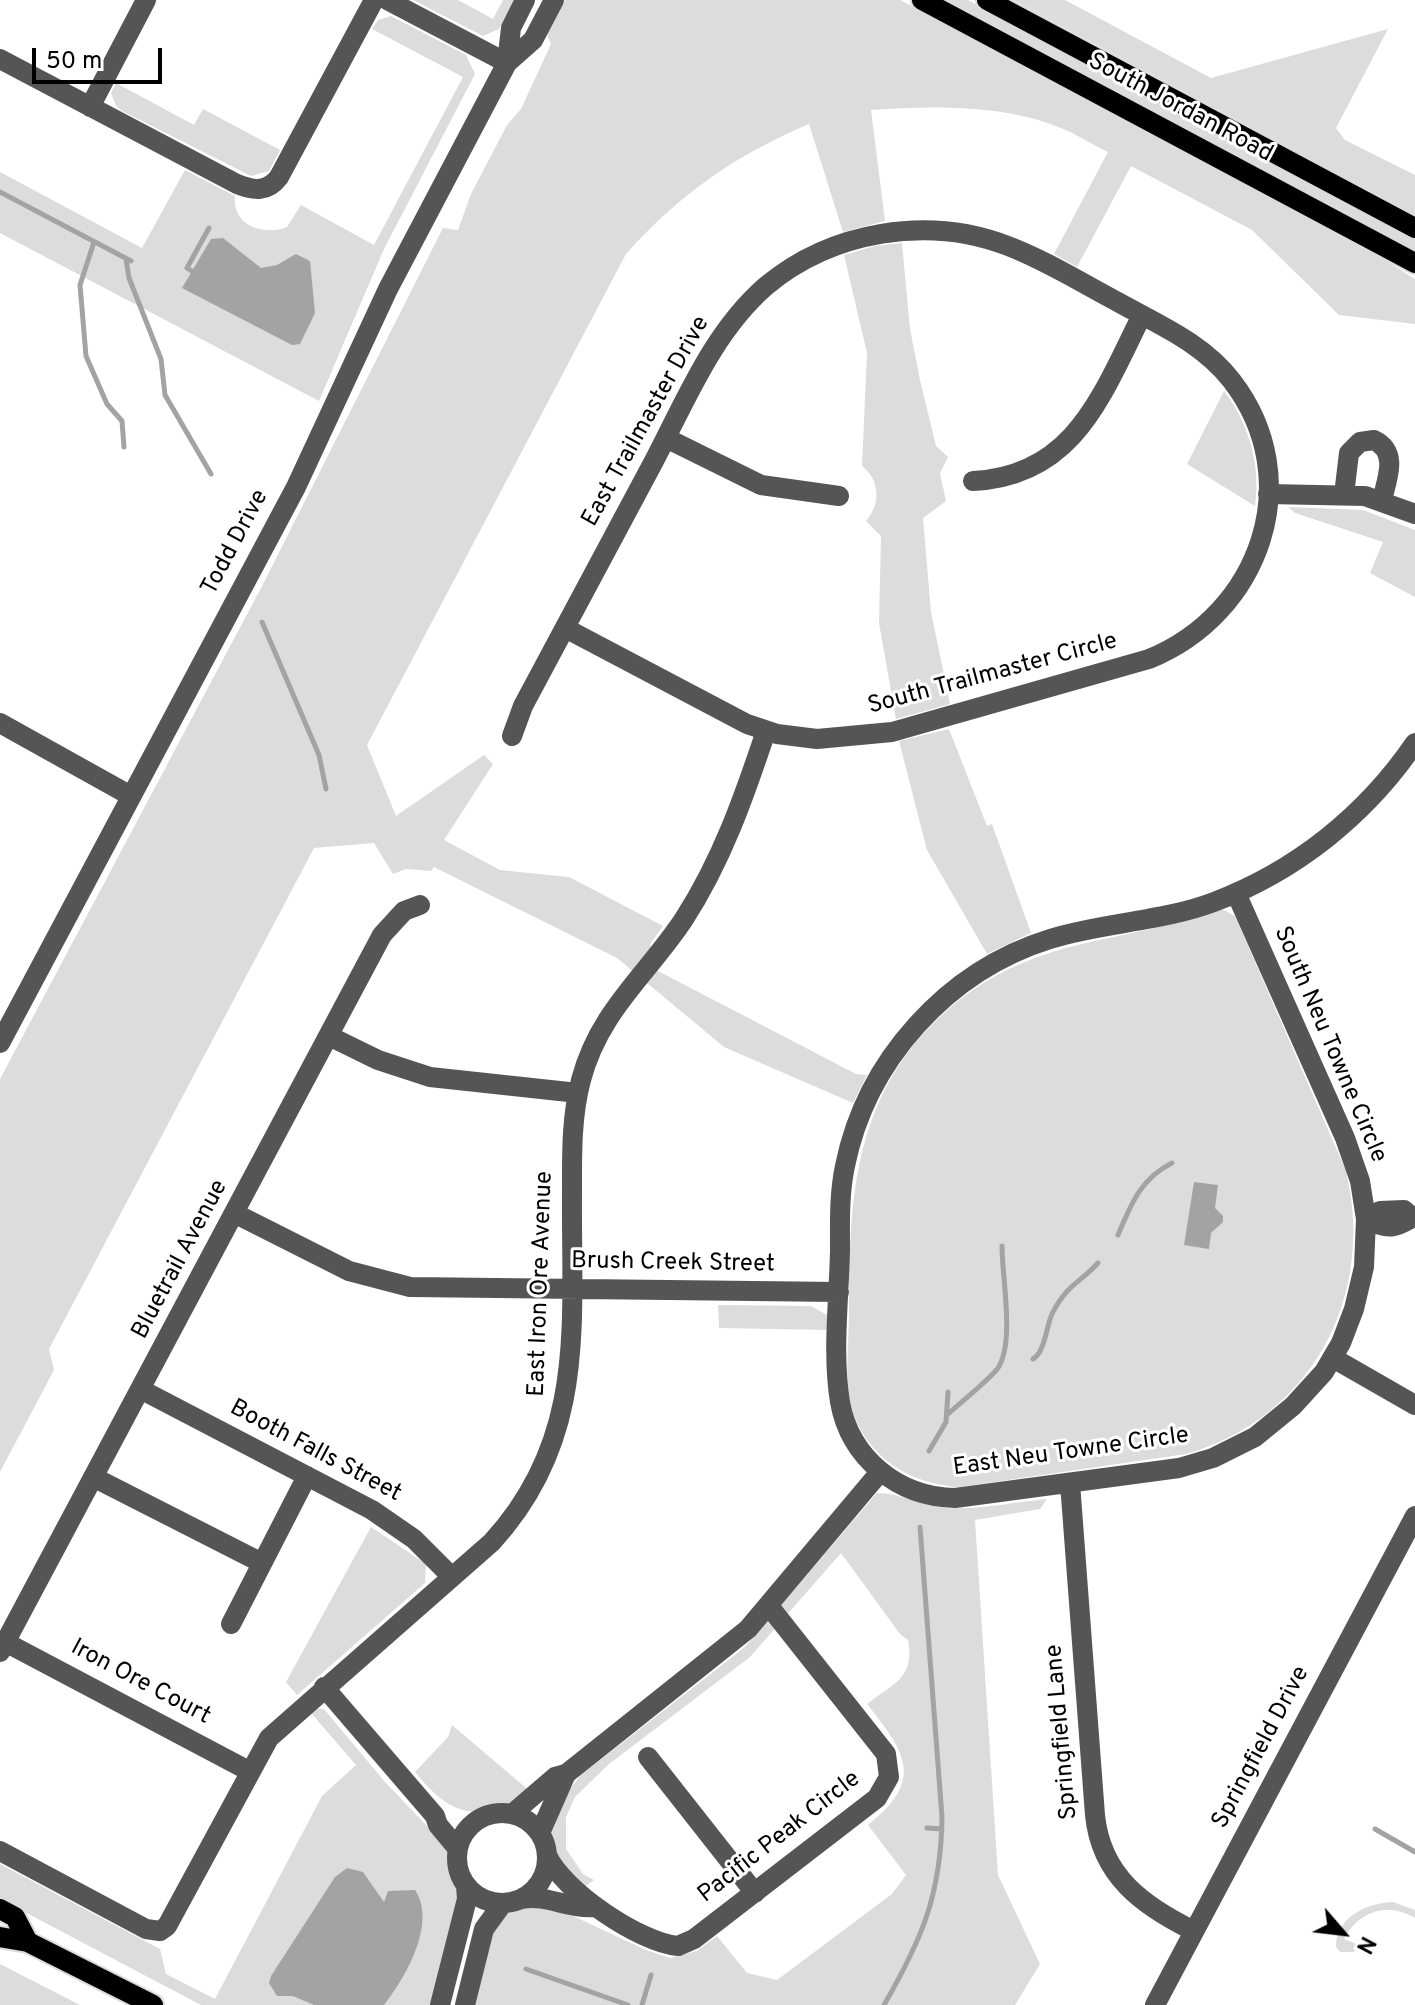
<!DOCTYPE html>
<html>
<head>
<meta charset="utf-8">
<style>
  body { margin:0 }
  #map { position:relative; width:1415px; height:2005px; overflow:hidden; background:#fff; font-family:Overpass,sans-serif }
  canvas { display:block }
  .north { position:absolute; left:1303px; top:1893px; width:80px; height:80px; -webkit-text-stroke:6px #fff; paint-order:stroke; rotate:118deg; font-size:22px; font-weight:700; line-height:32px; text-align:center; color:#000 }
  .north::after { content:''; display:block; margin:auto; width:28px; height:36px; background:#000; clip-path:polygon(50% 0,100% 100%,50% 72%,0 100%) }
  .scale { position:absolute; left:32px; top:48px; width:130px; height:36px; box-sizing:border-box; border:4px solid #000; border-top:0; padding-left:10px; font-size:24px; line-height:28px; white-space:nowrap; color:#000; -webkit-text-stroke:6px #fff; paint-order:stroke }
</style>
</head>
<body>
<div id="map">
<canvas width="1415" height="2005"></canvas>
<div class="north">N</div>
<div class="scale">50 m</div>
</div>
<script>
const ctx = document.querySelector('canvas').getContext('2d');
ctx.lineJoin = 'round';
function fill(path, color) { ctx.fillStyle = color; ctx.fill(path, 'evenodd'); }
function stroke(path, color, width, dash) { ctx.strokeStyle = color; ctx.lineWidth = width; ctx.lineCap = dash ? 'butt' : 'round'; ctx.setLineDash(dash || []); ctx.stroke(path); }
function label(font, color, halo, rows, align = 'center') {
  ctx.font = font + ' Overpass,sans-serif'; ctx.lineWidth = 6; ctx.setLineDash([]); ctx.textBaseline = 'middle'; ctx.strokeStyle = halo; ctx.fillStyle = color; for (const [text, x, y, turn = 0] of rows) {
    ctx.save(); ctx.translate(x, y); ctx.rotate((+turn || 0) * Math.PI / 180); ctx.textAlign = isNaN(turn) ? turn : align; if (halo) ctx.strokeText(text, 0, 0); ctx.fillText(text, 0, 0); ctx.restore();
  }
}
fill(new Path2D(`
  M413,0H458L493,19L503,0H515L499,29L483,36Z
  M565,0H900L1359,244L1415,279V324L1339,315L1252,230L1131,166L1077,267L1054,254L1108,152C1091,144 1075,133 1058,127C1002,104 929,106 871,110L885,221L843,232L809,124C734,156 681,193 626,254L367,745L396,816L484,755L493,764L444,840L500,870L569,877L663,926L650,944L658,971L856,1074L867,1075L853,1103L724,1047L617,958L434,867L431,871L406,869L393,874L374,843L314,848L49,1349L54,1370L0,1472V1079L261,588L443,228L458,230L471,194L507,125L521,109L551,44L547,34Z
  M945,0H968L990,12L1415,240V251Z
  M1013,0H1065L1211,78L1388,29L1336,128L1345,140L1415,175V215Z
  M391,16L466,55L475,74L384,249L319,401L0,233V172L142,248L185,170L235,196C232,226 264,236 287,227L301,205L374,245L463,77L372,29L378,20Z
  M116,83L194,125L203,109L280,150L269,171L251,176L122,111L116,106L111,93Z
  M902,243L910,329L920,380L936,446L948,457L940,473L946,501L923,518L931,612L950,704L896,719L879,623L881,536L866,521C881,504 880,480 862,466L867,353L844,255L875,246Z
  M1224,391C1249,423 1261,466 1255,506L1187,464Z
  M1288,507L1363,510L1415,530V597L1370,573L1383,542L1295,513Z
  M949,729L987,826L992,824L1031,933L987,954L927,850L899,741Z
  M1222,909L1235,916L1346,1171C1376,1296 1312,1418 1186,1454L960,1487C903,1484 855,1449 848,1389C846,1364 849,1336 849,1310C849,1198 854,1095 943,1014C1031,934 1118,946 1222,909Z
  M718,1305L811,1306L827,1315L828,1330L719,1328Z
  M877,1493C901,1493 922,1506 946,1508C979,1510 1014,1502 1047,1499L1040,1509L975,1520L998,1875L1040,1964L1015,2005H474L495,1925L516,1906L556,1908L646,1950L670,1958L697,1951L717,1936L747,1973L777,1980L892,1894L906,1875L868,1825C925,1780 906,1753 867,1704C894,1683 915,1678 908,1640L900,1634L841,1553L750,1657L609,1764L575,1797L566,1817V1849L583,1874L594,1880L583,1888C574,1878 560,1867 554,1855C542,1828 564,1795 581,1775L745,1647Z
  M371,1527L426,1564L425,1583L297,1695L286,1682Z
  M318,1709H324L385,1782L448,1848L460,1898L432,2005H201L0,1899V1864L160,1949L166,1974L215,1999L322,1796L356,1765L311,1713Z
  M452,1725L532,1793C478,1822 453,1819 415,1772L448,1737Z
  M1393,1902L1415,1910V1918C1387,1902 1359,1911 1344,1939L1356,1944L1354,1952H1340L1336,1947C1336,1917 1367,1903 1393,1902Z
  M0,1964L80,2005H0Z`), '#dcdcdc');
fill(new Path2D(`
  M223,238L261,268L277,265L296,254L310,261L315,313L300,344L292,345L182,288L211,239Z
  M1194,1182L1218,1185L1215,1208L1223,1216V1222L1211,1233L1209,1249L1184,1245Z
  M347,1868L363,1872L384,1902L388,1891L415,1890C437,1923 406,1977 384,2005H314L293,1996H277L269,1983L271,1976L335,1877Z`), '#a3a3a3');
stroke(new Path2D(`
  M0,192L131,261
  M94,242L80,285L86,356L107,404L122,421L124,447
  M126,259L129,278L161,359L165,395L211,474
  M195,273L187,268L209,228
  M262,622L319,755L326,789
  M1118,1235C1131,1205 1140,1179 1172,1163
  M1033,1359C1045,1352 1046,1327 1052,1314C1067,1284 1080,1283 1098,1263
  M948,1414C960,1403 990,1379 998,1368C1015,1341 1002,1279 1002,1246
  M929,1451L946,1422L948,1392
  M927,1828L942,1829
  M1375,1829L1415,1852
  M526,1969L628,2005
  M642,2005L651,1975
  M884,2005C922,1939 941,1895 942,1817L920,1527`), '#a3a3a3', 5);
const major = new Path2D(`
  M922,0L1415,263
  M987,0L1415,228
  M0,1909L15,1917L28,1942
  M0,1937L28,1942L153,2005`);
stroke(major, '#dbdbdb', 24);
stroke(new Path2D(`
  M387,0L507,63
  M0,59L237,184C254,191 268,192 279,177L374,0
  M507,63L511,28L525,0
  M90,107L146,0
  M666,438L761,485L839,496
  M973,481C1075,476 1102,394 1142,315
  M1268,494L1365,496L1415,514
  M1344,495L1349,453L1360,442L1374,440C1399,452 1387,479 1382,500
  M0,723L131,796
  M512,736L523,706C567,625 610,543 654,461C686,400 713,332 766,286C832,231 928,215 1008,246C1045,260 1080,282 1116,301C1157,324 1202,342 1232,381C1308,480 1260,614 1149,659L892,732L817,739L777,734L747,724L565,628
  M1236,893L1345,1138L1360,1181L1366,1219L1364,1267L1354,1309L1341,1343L1324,1372L1293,1406L1255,1437L1213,1458L1179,1468L955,1498C898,1497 850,1458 840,1402C832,1354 839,1299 840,1251C840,1222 839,1194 845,1166C866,1061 947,971 1050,939C1104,922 1161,922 1214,902C1296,871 1366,815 1415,743
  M329,1036L378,1060L430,1077L578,1093
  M0,1043L296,487L388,289L507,63L533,40L554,0
  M234,1213L349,1271L410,1287L839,1292
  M1366,1219C1388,1231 1396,1228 1415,1216
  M1366,1219L1380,1211L1404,1210L1412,1217
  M1333,1358L1415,1405
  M142,1390L372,1510L414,1539L452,1577
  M93,1477L262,1563
  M1070,1483L1095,1815C1101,1876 1143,1906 1194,1931
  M231,1624L307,1476
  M5,1642L249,1771
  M0,1652L382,935L404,911L420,905
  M324,1687L435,1816L438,1825L458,1849
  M648,1757L755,1893
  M457 1858a45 45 0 1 1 90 0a45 45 0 1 1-90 0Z
  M512,1814L555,1777L566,1774
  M540,1833L566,1774L748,1629L880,1472
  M0,1851L146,1929L160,1931L167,1926L269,1738L492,1542C587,1438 571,1325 572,1194C572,1156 571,1118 581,1080C599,1011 647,975 684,919C722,860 744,797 766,731
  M547,1855C562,1890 640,1943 678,1946L694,1939L877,1798L889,1777L886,1754L769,1606
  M522,1899C547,1894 567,1909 593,1907
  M440,2005L467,1899L466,1886
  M465,2005L484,1929L503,1903
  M1155,2005L1415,1516`), '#555', 20);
stroke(major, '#000', 20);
label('24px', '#000', '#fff', [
  ["South Jordan Road",1180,109,28],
  ["East Trailmaster Drive",647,422,-61],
  ["Todd Drive",236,543,-62],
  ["South Trailmaster Circle",993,675,-15],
  ["South Neu Towne Circle",1329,1045,67],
  ["Bluetrail Avenue",181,1260,-62],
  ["Brush Creek Street",673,1264,1],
  ["East Iron Ore Avenue",542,1284,-88],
  ["Booth Falls Street",315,1452,28],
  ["East Neu Towne Circle",1071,1453,-8],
  ["Iron Ore Court",140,1683,28],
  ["Springfield Lane",1063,1732,-95],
  ["Springfield Drive",1262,1748,-62],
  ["Pacific Peak Circle",780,1838,-38]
]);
</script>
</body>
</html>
